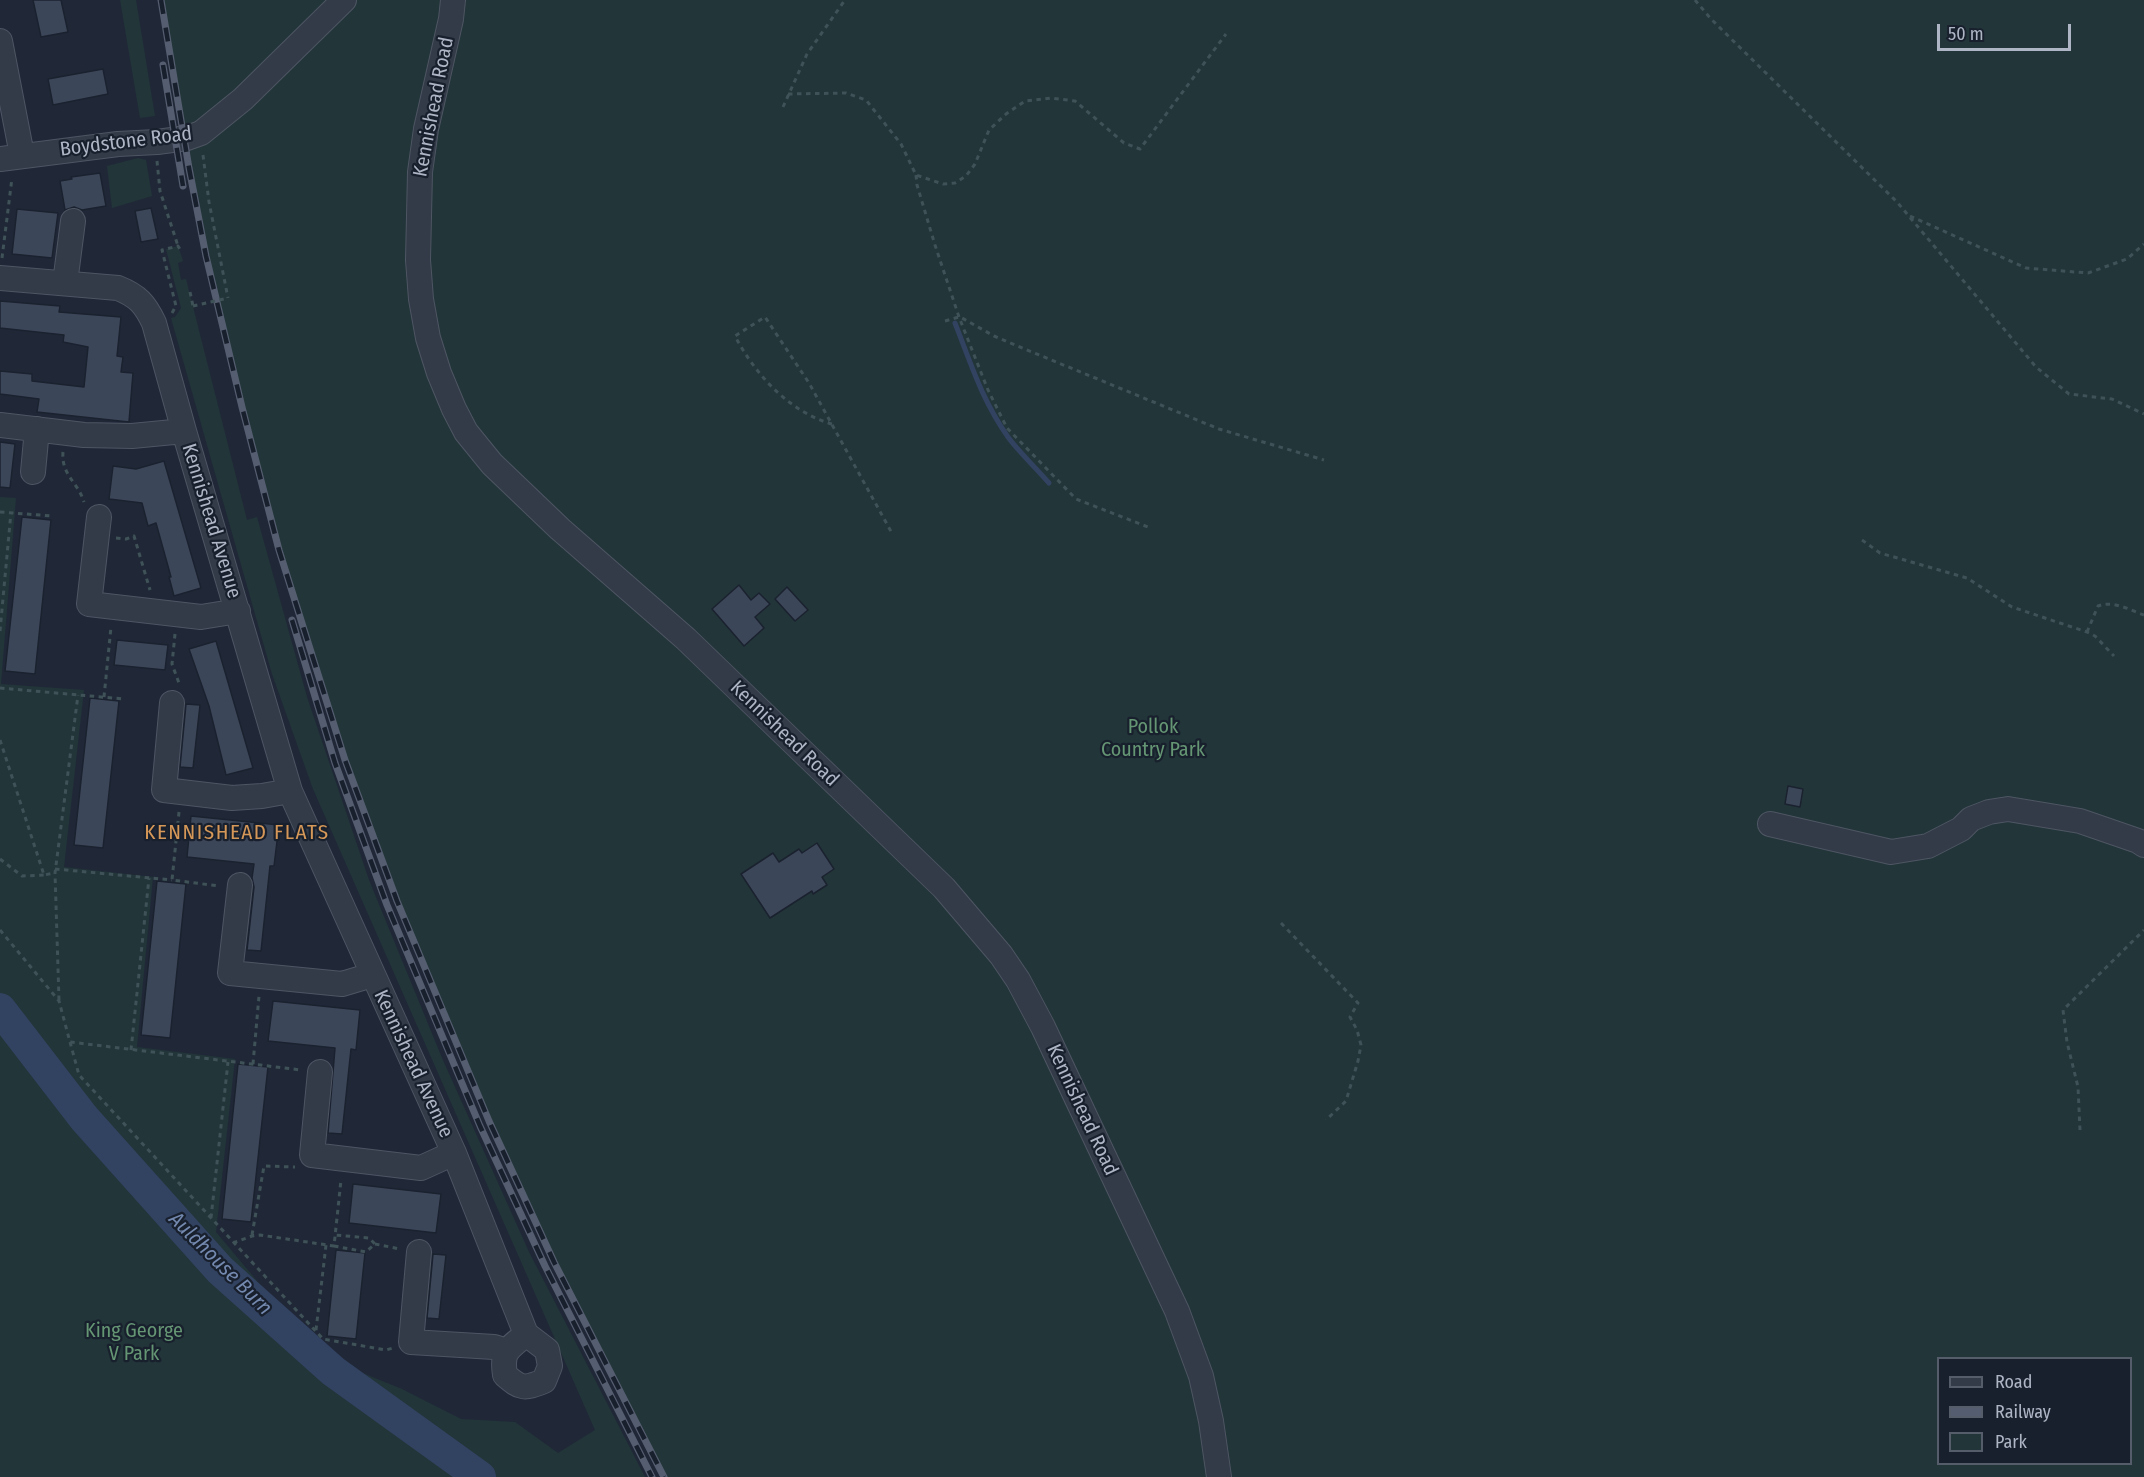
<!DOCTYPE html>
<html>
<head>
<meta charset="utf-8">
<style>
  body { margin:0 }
  #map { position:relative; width:2144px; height:1477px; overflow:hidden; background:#202838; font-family:"Fira Sans Condensed",sans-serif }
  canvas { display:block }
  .legend { position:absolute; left:1937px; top:1357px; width:195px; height:108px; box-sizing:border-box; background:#19202d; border:2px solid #555c6a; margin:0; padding:8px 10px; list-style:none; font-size:18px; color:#aeb5c5 }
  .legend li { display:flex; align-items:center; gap:12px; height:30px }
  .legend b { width:30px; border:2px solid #555c6a }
  .scale { position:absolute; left:1937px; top:24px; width:134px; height:27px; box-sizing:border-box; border:3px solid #aeb5c5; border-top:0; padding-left:8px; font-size:18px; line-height:21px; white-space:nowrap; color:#aeb5c5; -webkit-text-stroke:4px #19202d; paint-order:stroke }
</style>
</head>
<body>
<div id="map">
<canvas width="2144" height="1477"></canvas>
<ul class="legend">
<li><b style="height:8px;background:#333b49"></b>Road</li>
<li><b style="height:8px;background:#555e70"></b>Railway</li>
<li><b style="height:16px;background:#223539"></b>Park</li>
</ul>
<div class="scale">50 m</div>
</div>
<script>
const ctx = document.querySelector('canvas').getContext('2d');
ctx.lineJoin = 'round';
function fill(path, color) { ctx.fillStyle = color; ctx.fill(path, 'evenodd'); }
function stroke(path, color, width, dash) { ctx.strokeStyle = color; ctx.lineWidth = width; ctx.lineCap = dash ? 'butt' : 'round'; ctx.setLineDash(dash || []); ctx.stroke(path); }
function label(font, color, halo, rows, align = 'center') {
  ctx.font = font + ' "Fira Sans Condensed",sans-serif'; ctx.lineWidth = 4.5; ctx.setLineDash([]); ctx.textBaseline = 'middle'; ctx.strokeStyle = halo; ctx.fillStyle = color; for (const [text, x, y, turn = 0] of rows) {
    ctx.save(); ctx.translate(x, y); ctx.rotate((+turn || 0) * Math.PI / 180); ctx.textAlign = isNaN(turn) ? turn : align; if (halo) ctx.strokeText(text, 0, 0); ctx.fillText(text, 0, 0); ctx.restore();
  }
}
fill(new Path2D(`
  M120,0H136L155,116L140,118Z
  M161,0H2144V1477H664L554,1262L489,1121L397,901L345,760L279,550L242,407L206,256L189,168ZM1938,1358H2130V1464H1938Z
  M138,158L146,160L152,196L112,208L107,166Z
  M178,246L183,261L178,263L181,280L186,279L247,520L257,517L307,697L369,880L442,1058L529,1252L645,1477H494L374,1395L318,1351L422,1448L461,1477H0V497L16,498L1,684L84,690L64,867L153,877L137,1047L235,1059L216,1232L310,1344L350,1368L402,1389L461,1419L515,1422L558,1453L595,1430L313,789L272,674L171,318L175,317L181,308L166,249Z`), '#223539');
stroke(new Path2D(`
  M955,323C971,364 982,400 1008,437C1018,451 1037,469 1049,483`), '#324261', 5);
stroke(new Path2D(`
  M0,1009L84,1118L220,1270L333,1371L480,1477`), '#324261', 32);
const building = new Path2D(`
  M33,0H61L68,32L41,37Z
  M103,69L108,94L53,105L48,79Z
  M100,173L106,206L82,210L74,207L65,210L60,181L72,179L71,177Z
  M151,208L158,239L141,242L135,211Z
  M17,209L58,213L52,258L12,254Z
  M0,301L60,306L59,312L121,317L117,356L123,357L121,372L133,373L129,422L37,412L39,399L0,394V371L32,374V381L84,387L88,347L63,342L64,335L0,328Z
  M0,442L15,444L10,488L0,487Z
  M164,461L201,588L174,596L169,577H171L156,523L148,526L142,503L109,499L113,466L136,469Z
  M22,517L51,520L35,674L5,671Z
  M739,585L751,600L759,593L770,604L755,617L764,628L744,646L712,609Z
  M787,587L808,610L795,621L775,599Z
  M117,640L168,645L165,670L114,665Z
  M216,641L253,768L226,775L209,706L189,649Z
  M90,698L119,701L103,848L74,845Z
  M186,704L200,705L193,768L180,767Z
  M1788,786L1803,789L1800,807L1785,804Z
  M191,816L279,825L274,866H270L261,951L247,950L254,887L252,878L254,864L187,857Z
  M817,843L834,869L822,877L827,885L813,894L812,891L770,918L741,874L773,853L779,862L799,849L802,853Z
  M157,881L186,884L170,1038L141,1035Z
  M273,1001L360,1010L356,1050L351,1049L342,1134L328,1133L335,1048L268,1041Z
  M238,1064L268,1067L251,1222L222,1219Z
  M353,1184L441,1194L436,1233L349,1223Z
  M336,1250L365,1253L356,1339L327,1336Z
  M433,1254L446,1255L439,1319L427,1318Z`);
fill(building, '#3c4659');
stroke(building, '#1b222f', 1.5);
const minor = new Path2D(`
  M453,0L451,19L426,129L420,172L418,260L421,299L428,338L439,373L454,409L466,432L492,464L560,529L686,639L944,888L1001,955L1018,980L1043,1027L1177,1311L1201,1376L1211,1421L1219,1477
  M0,41L22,155
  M0,159L118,144L157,142L187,138L201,133L243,99L344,0
  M0,278L118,288C138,296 145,304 154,323L184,431L290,791L454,1153L526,1334L547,1350L550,1366L544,1381C524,1389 521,1389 505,1375C501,1350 509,1349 526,1334
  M65,283L73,221
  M0,425L84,435L132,436L184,431
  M33,472L37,429
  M99,517L89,604L201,617L238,611
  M172,703L164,790L232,798L262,796L290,791
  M1770,824L1891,852L1928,846L1961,829L1971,819L1989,812L2008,809L2080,821L2138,841L2144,845
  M240,885L230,973L342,984L372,975
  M320,1072L312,1155L421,1168L454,1153
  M419,1252L411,1342L494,1347L507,1351`);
stroke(minor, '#4e5563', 26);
stroke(new Path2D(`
  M1695,0L1711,19L1897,202L2036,367L2069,394L2112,399L2144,414
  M788,94L846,93L866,100L901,144L916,175L943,184L955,183L966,176L975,164L989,130L1006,114L1025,101L1051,98L1075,101L1124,143L1140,149L1226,34
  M783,107L807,54L845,0
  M203,155L209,202L228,298
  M157,161L160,191L178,246
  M916,175L917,185L935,245L959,317L988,390L1007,428L1076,499L1148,527
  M1910,216L2026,268L2088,273L2127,259L2144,244
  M2,258L12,178
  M190,292L193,306
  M172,313L176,306L162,250L178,246L181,251
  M945,321L959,317L962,318L994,336L1032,352L1219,429L1324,460
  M832,424C789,412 755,374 735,336L765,317L809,383L893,535
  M63,452C61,475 78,482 84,502
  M0,512L52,516
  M116,538L126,539L134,536L150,590
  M1862,540L1880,553L1967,578L2012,607L2087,632L2095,636L2114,656
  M0,631L11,512
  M2087,632L2098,606C2113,600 2130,610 2144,615
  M175,634L172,664L179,683
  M0,688L124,699
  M104,697L111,627
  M0,740L44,875L55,873
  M179,812L172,880L219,886
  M0,859L22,876L44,875
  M55,869L172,880
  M1281,923L1358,1003L1350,1017L1357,1030L1361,1045L1358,1061L1346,1101L1326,1120
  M0,930L59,1001L70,1042L301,1070
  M59,1000L55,873L78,695
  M70,1042L79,1075L323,1339L386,1350L393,1348
  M131,1050L149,878
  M253,1064L259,996
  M2080,1130L2078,1087L2067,1042L2063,1010L2144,930
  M211,1218L228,1062
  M252,1235L264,1166L295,1167
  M233,1243L252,1236L260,1235L334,1246L341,1180
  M375,1244L400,1249
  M334,1246L366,1252L375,1244L369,1238L335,1235
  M316,1330L326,1245`), '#3f5257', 3, [4.5, 4.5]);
stroke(minor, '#333b49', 24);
const rail = new Path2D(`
  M161,0L189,168L206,256L242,407L279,550L345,760L397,901L489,1121L554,1262L664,1477
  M163,65L183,186
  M292,620L335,763L387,905L480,1126L545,1266L652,1477`);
stroke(rail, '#555e70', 7);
stroke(rail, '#19202d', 4.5, [14]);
stroke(new Path2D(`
  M193,306L228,298`), '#3f5257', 3, [4.5, 4.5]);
label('20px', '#aeb5c5', '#19202d', [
  ["Kennishead Road",434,107,-79],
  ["Boydstone Road",126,142,-7],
  ["Kennishead Avenue",211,521,73],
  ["Kennishead Road",784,734,44],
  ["Kennishead Avenue",413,1064,65],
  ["Kennishead Road",1082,1110,65]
]);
label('20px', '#659674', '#19202d', [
  ["Pollok",1153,727],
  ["Country Park",1153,750],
  ["King George",134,1331],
  ["V Park",134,1354]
]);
ctx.letterSpacing = '1.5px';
label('21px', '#d69858', '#19202d', [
  ["KENNISHEAD FLATS",237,833]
]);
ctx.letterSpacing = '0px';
label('italic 21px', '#7489af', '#19202d', [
  ["Auldhouse Burn",220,1264,45]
]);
</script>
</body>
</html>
